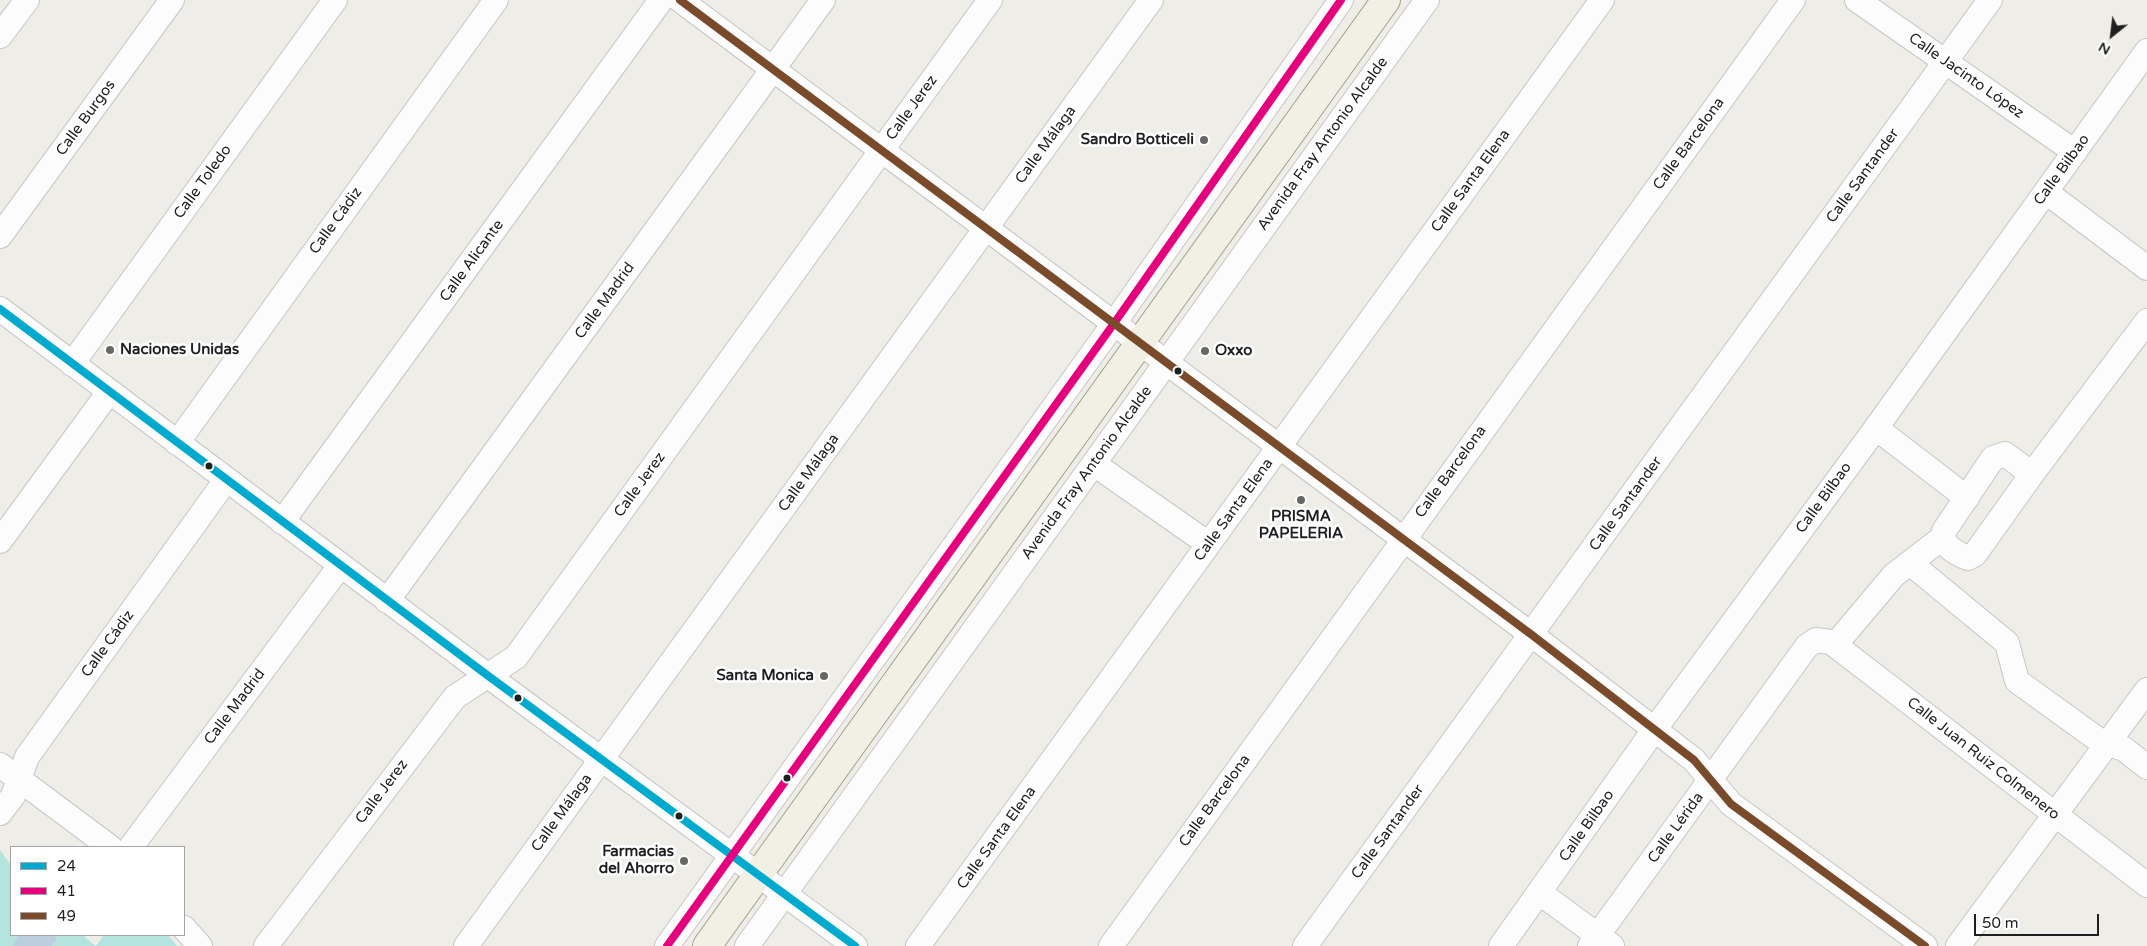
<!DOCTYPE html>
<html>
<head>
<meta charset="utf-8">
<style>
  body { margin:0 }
  #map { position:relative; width:2147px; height:946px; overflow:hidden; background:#eeede8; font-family:"Varela Round",sans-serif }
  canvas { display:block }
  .legend { position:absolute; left:10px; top:846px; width:175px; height:90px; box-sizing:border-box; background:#fff; border:1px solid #a5a5a5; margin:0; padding:6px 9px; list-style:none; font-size:15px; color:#1f1f1f }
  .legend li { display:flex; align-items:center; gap:10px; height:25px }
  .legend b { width:25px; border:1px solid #a5a5a5 }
  .north { position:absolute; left:2087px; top:10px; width:50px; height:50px; -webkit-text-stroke:4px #fff; paint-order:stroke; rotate:209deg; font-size:14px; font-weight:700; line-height:20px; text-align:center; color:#1f1f1f }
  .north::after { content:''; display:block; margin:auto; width:18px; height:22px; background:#1f1f1f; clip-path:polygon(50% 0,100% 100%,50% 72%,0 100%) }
  .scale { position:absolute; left:1974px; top:914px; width:125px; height:22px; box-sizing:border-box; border:2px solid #1f1f1f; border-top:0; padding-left:6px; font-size:15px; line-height:18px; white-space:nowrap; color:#1f1f1f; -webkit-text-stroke:4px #fff; paint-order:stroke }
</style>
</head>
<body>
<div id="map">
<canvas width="2147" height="946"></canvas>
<ul class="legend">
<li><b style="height:6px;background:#00a9ce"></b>24</li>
<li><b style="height:6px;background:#e5007d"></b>41</li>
<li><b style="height:6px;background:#7a4b2a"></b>49</li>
</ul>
<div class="north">N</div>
<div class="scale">50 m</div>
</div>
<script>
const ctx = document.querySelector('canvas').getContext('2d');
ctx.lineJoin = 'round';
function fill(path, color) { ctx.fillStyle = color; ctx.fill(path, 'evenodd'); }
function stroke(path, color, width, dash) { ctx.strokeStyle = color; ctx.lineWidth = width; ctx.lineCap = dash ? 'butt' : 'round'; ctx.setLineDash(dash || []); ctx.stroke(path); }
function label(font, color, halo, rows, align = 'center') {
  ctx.font = font + ' "Varela Round",sans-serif'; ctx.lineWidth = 5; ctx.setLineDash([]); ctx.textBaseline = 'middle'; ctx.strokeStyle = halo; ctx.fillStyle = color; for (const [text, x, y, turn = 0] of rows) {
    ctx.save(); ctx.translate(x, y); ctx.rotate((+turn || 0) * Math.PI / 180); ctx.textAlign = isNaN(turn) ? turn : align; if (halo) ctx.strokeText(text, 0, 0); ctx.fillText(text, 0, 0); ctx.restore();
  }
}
fill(new Path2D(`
  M0,850L11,865V935H83L95,946H0Z
  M104,935H168L177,946H96Z`), '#b5e4de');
fill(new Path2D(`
  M19,935H52L57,938L52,946H12Z`), '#bccee0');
const minor = new Path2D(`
  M680,0L1532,635L1694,760L1731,804L1925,946
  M1857,0L2075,152
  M0,36L27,0
  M2046,192L2147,268
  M0,236L172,0
  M0,309L487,675L855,946
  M72,364L335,0
  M1876,428L1967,498
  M177,443L496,0
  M1094,464L1200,538
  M2032,474L2005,454L1993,458L1944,531C1939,544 1957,554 1968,558L1975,554L2032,474L2147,321
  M282,522L661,0
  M0,541L109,392
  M1910,563L2007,643L2017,681L2100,741L2124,749L2147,767
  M387,601L823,0
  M1835,645L1894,575L1942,538
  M0,765L110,847
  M0,813L13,796L27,757L226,480
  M131,847L340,566
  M1540,893L1612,946
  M184,928L200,946
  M266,946L455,697L516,657L990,0
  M466,946L1151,0
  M667,946L1115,322L1341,0
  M747,946L1427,0
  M918,946L1602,0
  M1111,946L1793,0
  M1305,946L1990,0
  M1501,946L1654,730L1876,428L2147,51
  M1590,946L1807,646L1816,640L1831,642L2147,885
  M1958,946L2147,690`);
const major = new Path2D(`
  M707,946L1386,0`);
stroke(minor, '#c6c6c4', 26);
stroke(major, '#a4a285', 30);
stroke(minor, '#fcfcfc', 24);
stroke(major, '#f1f0e5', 28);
stroke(new Path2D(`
  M0,309L487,675L855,946`), '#00a9ce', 8);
stroke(new Path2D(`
  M667,946L1115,322L1341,0`), '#e5007d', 8);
stroke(new Path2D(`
  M680,0L1532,635L1694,760L1731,804L1925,946`), '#7a4b2a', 8);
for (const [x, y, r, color] of [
  [1204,140,5,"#676765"],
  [110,350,5,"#676765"],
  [1205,351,5,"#676765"],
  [1178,371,4.5,"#1f1f1f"],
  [209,466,4.5,"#1f1f1f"],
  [1301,500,5,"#676765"],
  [824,676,5,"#676765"],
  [518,698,4.5,"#1f1f1f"],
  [787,778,4.5,"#1f1f1f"],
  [679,816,4.5,"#1f1f1f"],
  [684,861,5,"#676765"]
]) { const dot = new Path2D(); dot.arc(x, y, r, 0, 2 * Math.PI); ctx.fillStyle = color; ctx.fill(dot); stroke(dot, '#fff', 2); }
label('15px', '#1f1f1f', '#fff', [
  ["Calle Jacinto López",1966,76,35],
  ["Calle Jerez",912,108,-54],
  ["Calle Burgos",86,118,-54],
  ["Avenida Fray Antonio Alcalde",1323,144,-54],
  ["Calle Barcelona",1689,144,-54],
  ["Calle Málaga",1046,145,-54],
  ["Calle Bilbao",2062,170,-54],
  ["Calle Santander",1863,176,-54],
  ["Calle Santa Elena",1471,181,-54],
  ["Calle Toledo",203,182,-54],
  ["Calle Cádiz",336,221,-54],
  ["Calle Alicante",472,261,-54],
  ["Calle Madrid",605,301,-54],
  ["Calle Barcelona",1451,472,-54],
  ["Calle Málaga",809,473,-54],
  ["Avenida Fray Antonio Alcalde",1087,473,-54],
  ["Calle Jerez",640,485,-54],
  ["Calle Bilbao",1824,498,-54],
  ["Calle Santander",1626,504,-54],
  ["Calle Santa Elena",1234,510,-54],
  ["Calle Cádiz",108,644,-54],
  ["Calle Madrid",235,707,-53],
  ["Calle Juan Ruiz Colmenero",1983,759,38],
  ["Calle Jerez",382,792,-53],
  ["Calle Barcelona",1215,801,-54],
  ["Calle Málaga",562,813,-54],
  ["Calle Bilbao",1587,826,-55],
  ["Calle Lérida",1676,828,-54],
  ["Calle Santander",1388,832,-54],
  ["Calle Santa Elena",997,838,-54]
]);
label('bold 15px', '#1f1f1f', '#fff', [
  ["Sandro Botticeli",1194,140],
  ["Naciones Unidas",120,350,"left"],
  ["Oxxo",1215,351,"left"],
  ["PRISMA",1301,517,"center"],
  ["PAPELERIA",1301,534,"center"],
  ["Santa Monica",814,676],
  ["Farmacias",674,852],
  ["del Ahorro",674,869]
], 'right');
</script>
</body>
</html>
